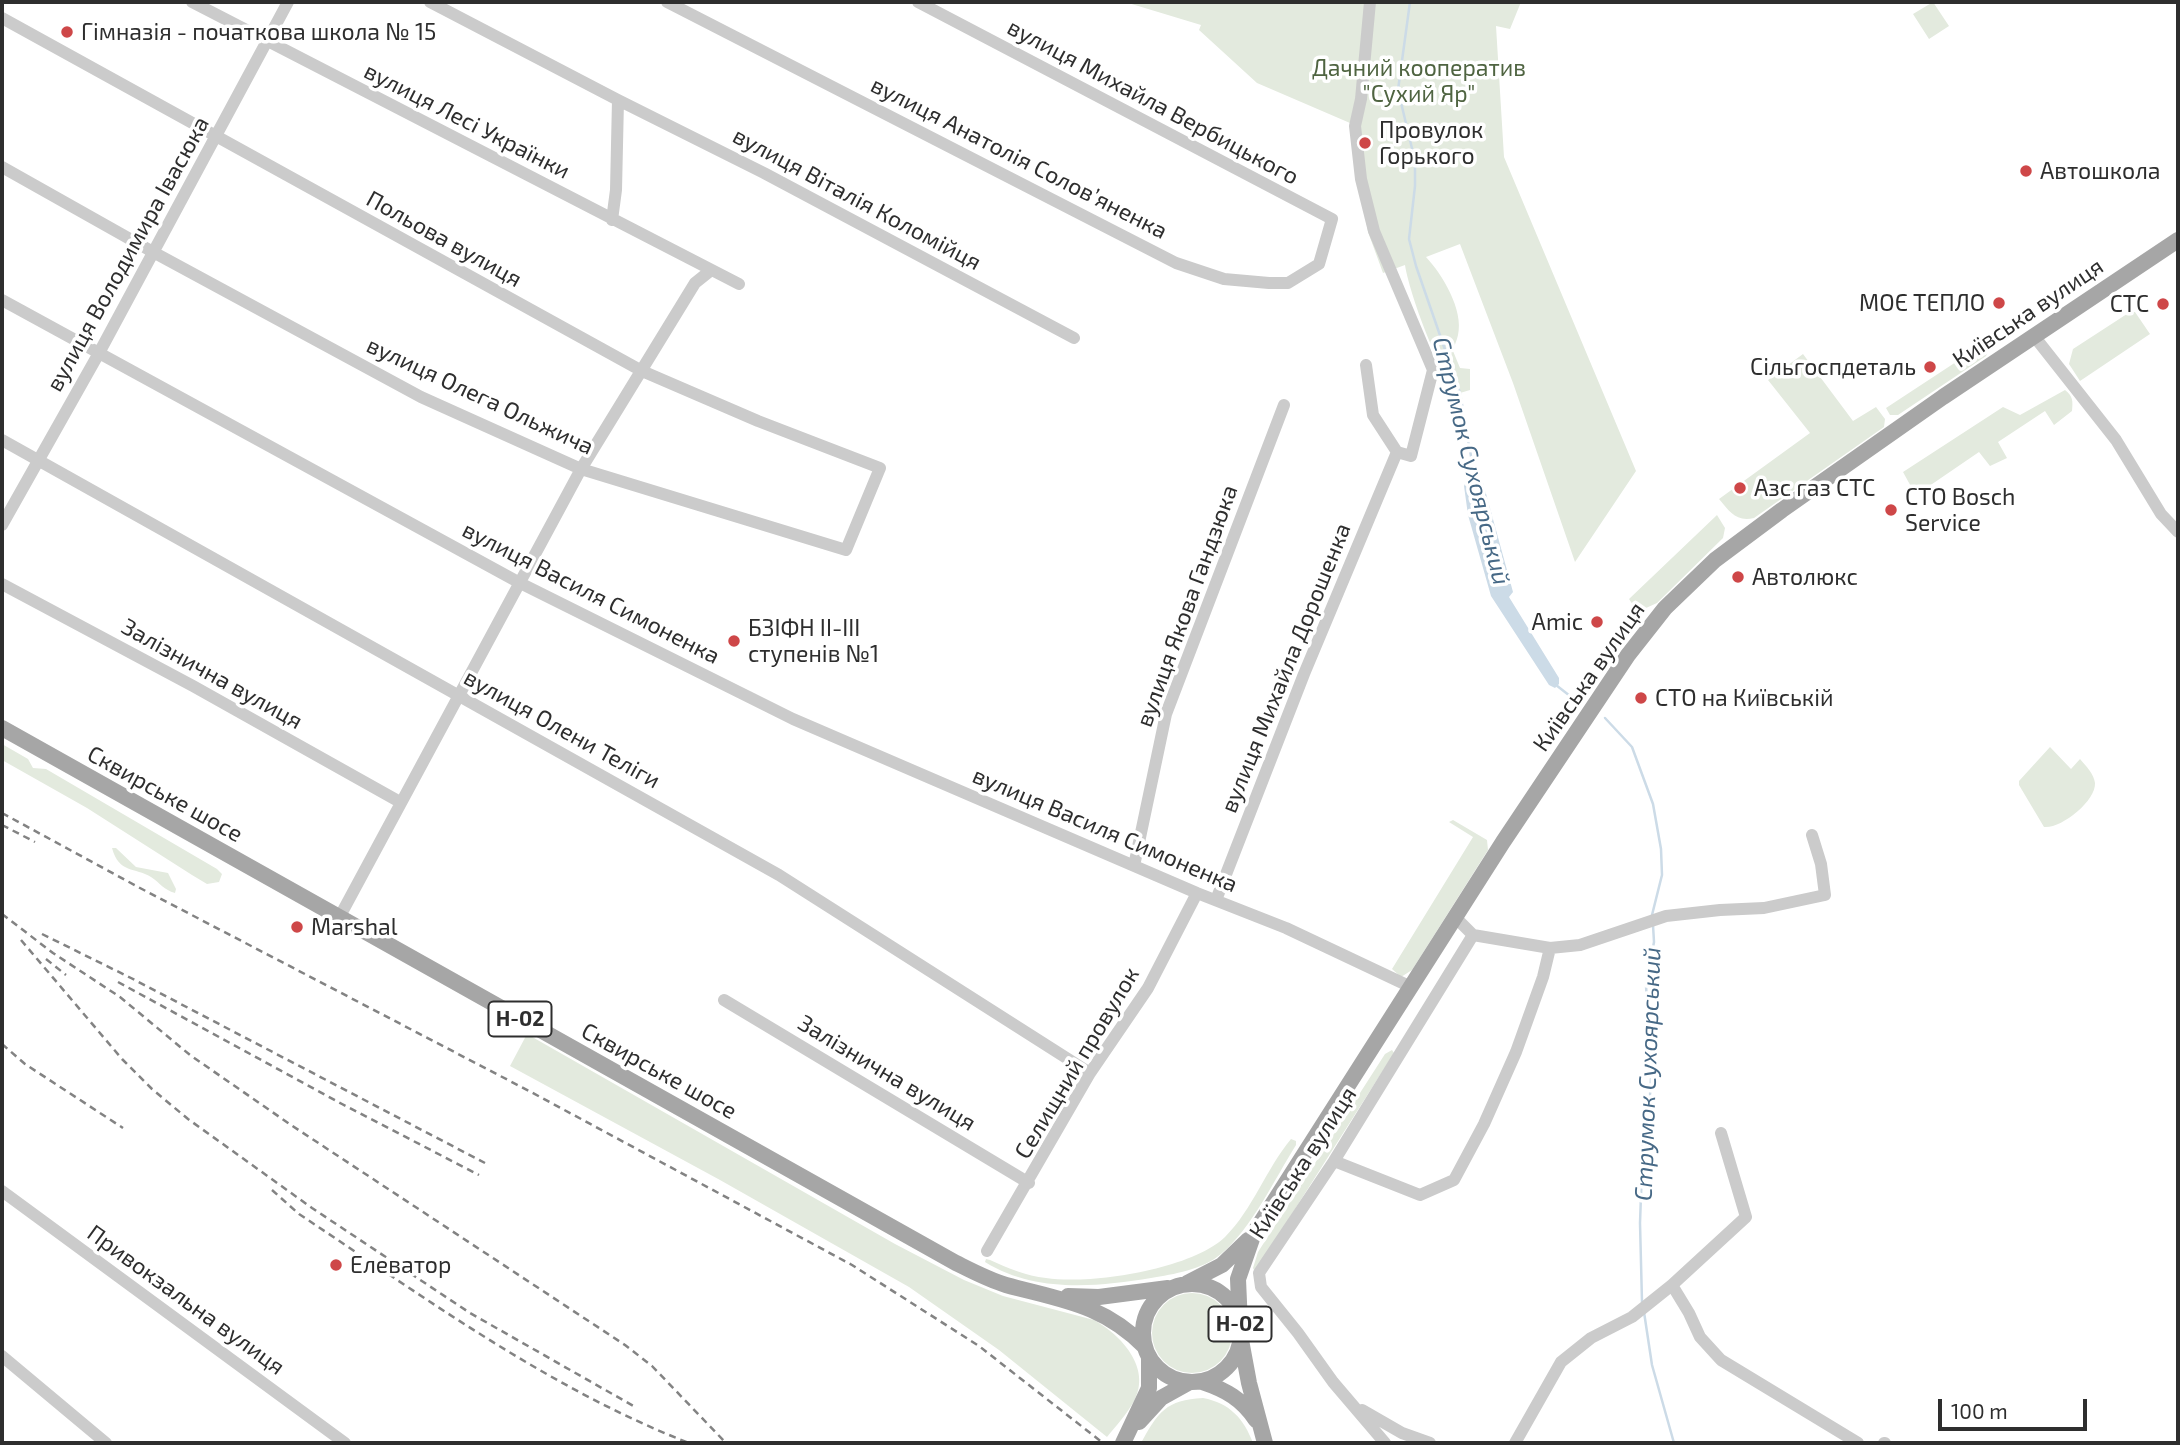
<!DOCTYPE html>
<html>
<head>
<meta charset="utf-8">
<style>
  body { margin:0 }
  #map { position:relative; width:2180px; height:1445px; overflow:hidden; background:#fff; font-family:"Exo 2",sans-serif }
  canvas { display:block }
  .frame { position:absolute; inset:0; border:4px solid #2e2e2e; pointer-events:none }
  .scale { position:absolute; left:1938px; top:1399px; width:149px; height:32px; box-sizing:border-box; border:4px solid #2e2e2e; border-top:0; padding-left:9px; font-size:21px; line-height:24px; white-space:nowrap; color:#2e2e2e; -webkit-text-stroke:5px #fff; paint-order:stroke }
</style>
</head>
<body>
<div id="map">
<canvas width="2180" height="1445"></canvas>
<div class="frame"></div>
<div class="scale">100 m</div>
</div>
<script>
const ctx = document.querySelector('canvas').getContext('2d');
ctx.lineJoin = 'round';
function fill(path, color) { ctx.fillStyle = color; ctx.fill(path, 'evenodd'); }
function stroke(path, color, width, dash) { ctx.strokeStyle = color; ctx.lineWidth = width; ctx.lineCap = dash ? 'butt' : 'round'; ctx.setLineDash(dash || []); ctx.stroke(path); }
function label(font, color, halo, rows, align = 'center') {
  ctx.font = font + ' "Exo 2",sans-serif'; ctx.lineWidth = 7; ctx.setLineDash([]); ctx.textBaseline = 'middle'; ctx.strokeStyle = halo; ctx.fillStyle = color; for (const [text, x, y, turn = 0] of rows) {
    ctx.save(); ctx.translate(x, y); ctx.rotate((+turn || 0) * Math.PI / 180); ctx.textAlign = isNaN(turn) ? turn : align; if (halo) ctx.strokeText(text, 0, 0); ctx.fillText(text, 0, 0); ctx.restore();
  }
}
fill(new Path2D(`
  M1125,2H1521L1510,29L1496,26L1504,157L1636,471L1575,562L1513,383L1460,244L1426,257C1442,274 1464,310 1458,335C1457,340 1454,346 1453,351L1460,368L1470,369V390L1460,393C1439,376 1409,292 1405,265L1383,273L1368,232L1350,123L1257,83L1199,30L1201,25Z
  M1933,2L1949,26L1929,39L1913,14Z
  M2130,312H2135L2150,334L2080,381L2069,364L2073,349Z
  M1988,341L1991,346L1986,356L1898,415H1890L1886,408Z
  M1803,354L1853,421L1876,407L1885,419L1884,427L1754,518C1736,522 1730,512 1719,499L1810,433L1768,380Z
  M2065,390C2073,396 2073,401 2072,411L2054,425L2045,411L1998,442L2007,458L1990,466L1979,452L1919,493L1914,492L1903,472L2003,407L2020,415Z
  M1717,515L1725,528L1723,538L1657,603L1646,608L1633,605L1629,599Z
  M2,744L28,759L33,768L46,769L217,869L222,874L219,882L207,884L192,875L87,808L2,760Z
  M2050,747L2071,769L2080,759C2086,766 2094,774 2095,783C2096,801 2061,829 2044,827L2019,785V781Z
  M1453,820L1487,840L1488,850L1412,970L1401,977L1392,969L1473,837L1449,822Z
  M112,848H116L136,867L168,873L176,889L175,893C164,890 160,883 151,877C135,867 119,874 112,848Z
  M527,1034L895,1244L964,1280L1003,1296L1094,1320C1121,1335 1152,1368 1134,1401C1127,1414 1116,1426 1107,1437L999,1350L909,1287L720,1180L510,1066Z
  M1392,1050L1394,1053L1255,1272L1253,1268L1258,1252L1385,1054Z
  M1291,1139L1296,1141V1145C1274,1180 1252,1228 1221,1254C1202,1270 1174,1274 1151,1278C1096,1287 1035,1293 985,1262L986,1259L990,1260C1008,1268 1026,1276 1046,1278C1091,1285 1192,1269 1225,1237C1253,1209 1266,1169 1291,1139Z
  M1152 1333a40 40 0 1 1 80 0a40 40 0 1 1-80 0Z
  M1203,1398C1230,1403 1244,1419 1253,1443H1141C1158,1412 1166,1400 1203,1398Z`), '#e3eade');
fill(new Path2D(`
  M1479,476L1482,479L1513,592L1509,597L1559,678V684L1555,688L1549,685L1491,596L1468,515L1464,486L1468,478Z`), '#ccdbe7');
stroke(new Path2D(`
  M1410,2L1398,90L1415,161V186L1409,239L1416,266L1460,393L1475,479
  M1556,685L1570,696
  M1605,718L1632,747L1653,804L1661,849L1662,875L1652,915
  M1642,1302L1640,1223L1643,1140L1649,1113L1651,1078L1646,985L1654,942L1653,925
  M1644,1312L1652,1365L1674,1443`), '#ccdbe7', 2.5);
stroke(new Path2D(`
  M192,2L739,284
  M430,2L618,100L764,173L1074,338
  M667,2L1176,263L1224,279L1269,283H1288L1319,264L1332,219L918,2
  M2,18L642,371L758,421L880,468L846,550L581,469L421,397L153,252L2,167
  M612,220L616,190L618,100
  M2,300L520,583L793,719L1197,893L1286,928L1411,987
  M2034,336L2116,440L2161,514L2178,532
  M1366,365L1373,415L1397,452L1411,456L1433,370L1374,231L1361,179L1355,126L1361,99L1370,2
  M2,440L779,875L1090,1073
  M2,525L99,353L288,2
  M2,584L193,686L400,802
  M1134,866L1166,714L1284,405
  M1216,900L1304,674L1397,452
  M1455,917L1473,935
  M339,918L581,469L695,283L710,271
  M1473,935L1550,948L1580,945L1666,916L1720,910L1764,908L1825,895L1821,864L1812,835
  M724,1000L1029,1183
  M1721,1133L1746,1217L1672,1285L1689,1313L1700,1337L1721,1360L1858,1443
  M1334,1161L1420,1195L1454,1180L1484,1124L1516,1052L1543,977L1550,948
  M2,1191L345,1443
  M987,1251L1090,1073L1148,988L1197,893
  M2,1356L106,1443
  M1362,1410L1402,1433L1430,1443
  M1385,1443L1333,1382L1298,1333L1261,1287L1259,1273L1334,1161L1473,935
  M1515,1443L1561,1362L1591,1338L1632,1317L1672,1285
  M1884,1443H1885`), '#cbcbcb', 12);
stroke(new Path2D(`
  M2,728L956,1263C972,1271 989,1280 1006,1285C1061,1300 1103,1304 1145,1347
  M1187,1283L1222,1265L1248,1240
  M1143 1333a49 49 0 1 1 98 0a49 49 0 1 1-98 0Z
  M1068,1296L1099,1297L1168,1288
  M1240,1325L1238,1279L1254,1233L1503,842L1628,655L1665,608L1715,560L1782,510L1943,397L2178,240
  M1241,1340L1249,1383L1265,1443
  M1202,1382C1226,1390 1242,1399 1256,1420
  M1139,1422L1161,1398L1188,1383
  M1123,1443L1149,1388V1357`), '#a6a6a6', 16);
stroke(new Path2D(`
  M2,813L140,888L531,1092L852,1265L979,1346L1103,1443
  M2,825L35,842
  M2,914L53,953L120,997L190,1055L291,1125L625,1345L652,1366L726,1443
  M42,934L131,978L485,1163
  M21,940L122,1059L152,1089L188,1119L312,1208L470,1313L637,1408
  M46,959L66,975
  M118,982L342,1104L479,1175
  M2,1044L25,1064L123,1128
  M272,1190L299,1214C424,1297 548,1388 689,1443`), '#838383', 2.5, [7, 5]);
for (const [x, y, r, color] of [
  [67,32,7,"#ce4748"],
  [1365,143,7,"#ce4748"],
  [2026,171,7,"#ce4748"],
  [1999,303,7,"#ce4748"],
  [2163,304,7,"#ce4748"],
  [1930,367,7,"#ce4748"],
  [1740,488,7,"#ce4748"],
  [1891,510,7,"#ce4748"],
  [1738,577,7,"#ce4748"],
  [1597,622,7,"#ce4748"],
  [734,641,7,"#ce4748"],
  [1641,698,7,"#ce4748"],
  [297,927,7,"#ce4748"],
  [336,1265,7,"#ce4748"]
]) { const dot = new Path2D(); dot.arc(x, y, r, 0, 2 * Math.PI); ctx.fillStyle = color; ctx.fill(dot); stroke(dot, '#fff', 2.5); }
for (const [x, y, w] of [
  [520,1019,63],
  [1240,1324,63]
]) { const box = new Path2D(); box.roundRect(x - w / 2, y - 17.5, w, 35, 5); ctx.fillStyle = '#fff'; ctx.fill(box); stroke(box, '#2e2e2e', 2); }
label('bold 21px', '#2e2e2e', null, [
  ["Н-02",520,1019],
  ["Н-02",1240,1324]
]);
label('23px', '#2e2e2e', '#fff', [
  ["Гімназія - початкова школа № 15",81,32],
  ["Провулок",1379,130],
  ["Горького",1379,156],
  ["Автошкола",2040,171],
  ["МОЄ ТЕПЛО",1985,303,"right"],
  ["СТС",2149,304,"right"],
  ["Сільгоспдеталь",1916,367,"right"],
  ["Азс газ СТС",1754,488],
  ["СТО Bosch",1905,497],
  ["Service",1905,523],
  ["Автолюкс",1752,577],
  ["Amic",1583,622,"right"],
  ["БЗІФН ІІ-ІІІ",748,628],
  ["ступенів №1",748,654],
  ["СТО на Київській",1655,698],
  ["Marshal",311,927],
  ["Елеватор",350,1265]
], 'left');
label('23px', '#4f6441', '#fff', [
  ["Дачний кооператив",1419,68],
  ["\"Сухий Яр\"",1419,94]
]);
label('23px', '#2e2e2e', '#fff', [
  ["вулиця Михайла Вербицького",1153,102,28],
  ["вулиця Лесі Українки",467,121,27],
  ["вулиця Анатолія Соловʼяненка",1019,158,27],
  ["вулиця Віталія Коломійця",857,199,28],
  ["Польова вулиця",444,239,29],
  ["вулиця Володимира Івасюка",128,254,-61],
  ["Київська вулиця",2028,313,-34],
  ["вулиця Олега Ольжича",480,396,25],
  ["вулиця Василя Симоненка",591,593,27],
  ["вулиця Якова Гандзюка",1187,606,-70],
  ["вулиця Михайла Дорошенка",1286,668,-68],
  ["Залізнична вулиця",212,674,29],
  ["Київська вулиця",1589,677,-55],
  ["вулиця Олени Теліги",562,729,29],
  ["Сквирське шосе",165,794,29],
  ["вулиця Василя Симоненка",1105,830,23],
  ["Селищний провулок",1077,1063,-59],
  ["Сквирське шосе",659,1071,29],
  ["Залізнична вулиця",887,1073,31],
  ["Київська вулиця",1303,1163,-57],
  ["Привокзальна вулиця",186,1300,36]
]);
label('italic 24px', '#476986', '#fff', [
  ["Струмок Сухоярський",1471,461,76],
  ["Струмок Сухоярський",1648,1074,-88]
]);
</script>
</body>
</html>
